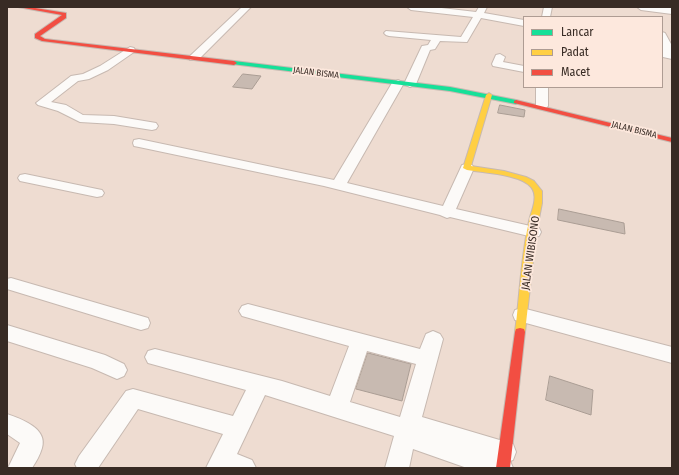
<!DOCTYPE html>
<html>
<head>
<meta charset="utf-8">
<style>
  body { margin:0 }
  #map { position:relative; width:679px; height:475px; overflow:hidden; background:#eedcd1; font-family:"Fira Sans Condensed",sans-serif }
  canvas { display:block }
  .frame { position:absolute; inset:0; border:8px solid #382b24; pointer-events:none }
  .legend { position:absolute; left:523px; top:16px; width:140px; height:72px; box-sizing:border-box; background:#fde8dd; border:1px solid #ae9c93; margin:0; padding:5px 7px; list-style:none; font-size:12px; color:#382b24 }
  .legend li { display:flex; align-items:center; gap:8px; height:20px }
  .legend b { width:20px; border:1px solid #ae9c93 }
</style>
</head>
<body>
<div id="map">
<canvas width="679" height="475"></canvas>
<div class="frame"></div>
<ul class="legend">
<li><b style="height:5px;background:#16e098"></b>Lancar</li>
<li><b style="height:5px;background:#ffcf43"></b>Padat</li>
<li><b style="height:5px;background:#f24e42"></b>Macet</li>
</ul>
</div>
<script>
const ctx = document.querySelector('canvas').getContext('2d');
ctx.lineJoin = 'round';
function fill(path, color) { ctx.fillStyle = color; ctx.fill(path, 'evenodd'); }
function stroke(path, color, width, dash) { ctx.strokeStyle = color; ctx.lineWidth = width; ctx.lineCap = dash ? 'butt' : 'round'; ctx.setLineDash(dash || []); ctx.stroke(path); }
function label(font, color, halo, rows, align = 'center') {
  ctx.font = font + ' "Fira Sans Condensed",sans-serif'; ctx.lineWidth = 3.5; ctx.setLineDash([]); ctx.textBaseline = 'middle'; ctx.strokeStyle = halo; ctx.fillStyle = color; for (const [text, x, y, turn = 0] of rows) {
    ctx.save(); ctx.translate(x, y); ctx.rotate((+turn || 0) * Math.PI / 180); ctx.textAlign = isNaN(turn) ? turn : align; if (halo) ctx.strokeText(text, 0, 0); ctx.fillText(text, 0, 0); ctx.restore();
  }
}
const building = new Path2D(`
  M243,74L261,76L252,89L233,87Z
  M500,105L525,110L524,117L498,113Z
  M559,209L624,223L625,234L558,220Z
  M368,353L411,364L402,401L356,389Z
  M550,376L593,390L591,415L546,400Z`);
fill(building, '#c8bab1');
stroke(building, '#aa9d94', 1);
const street = new Path2D(`
  M242,7H251L198,60H190L189,58L190,56Z
  M407,7H433L476,12L479,7H487L484,13L524,20V26L481,18L467,42L440,41L435,49L430,50L416,84L410,87L404,84L421,48L422,46L428,45L431,40L389,36L386,35L384,33L386,31L461,37L473,17L411,10Z
  M544,7H552L550,17H542Z
  M637,7L672,8V14L641,10Z
  M662,32L665,33L671,44L672,59L663,57L662,55Z
  M130,47L134,48L135,50L134,52L108,70L89,79L78,81L51,102L66,105L83,115L114,116L156,123L158,126L156,129L152,130L114,124L80,122L58,111L38,105L36,103L71,76L83,74L100,66Z
  M500,54L505,57L503,62L524,66V72L493,66L492,64L496,55Z
  M398,80L404,83L347,183L443,206L462,165L467,164L472,165L474,168L456,209L539,228L541,232L539,236L533,237L450,217L447,218L440,215L324,186L139,147L134,146L133,143L134,140L139,139L334,180L392,83Z
  M536,87H548V106L546,108H538L536,106Z
  M25,174L97,189L102,190L104,193L102,196L97,197L20,181L18,178L20,175Z
  M11,278L148,318L150,323L148,328L141,330L7,289V279Z
  M248,304L420,349L426,334L433,331L440,334L443,339L422,417L513,444L516,452L513,460L510,461L513,468H467L413,449L409,468H385L394,436L265,395L237,454L252,460L256,468H206L223,434L138,409L98,468H77L75,464L79,456L126,391L133,389L233,416L246,390L148,363L145,357L148,351L155,349L282,381L330,396L349,346L242,316L239,311L242,306ZM367,351L416,364L400,417L350,402Z
  M522,308L672,347V363L515,320L513,315L515,310Z
  M7,325L105,355L124,364L127,370L124,376L117,379L92,368L7,341Z
  M7,414C21,419 48,428 42,448C40,455 36,462 32,468H8L20,443L7,434Z`);
const fast = new Path2D(`
  M234,61L450,87L516,100L519,102L516,104L450,91L232,64L231,63Z`);
const slow = new Path2D(`
  M489,93L492,95L471,166L504,171L526,177L534,181L542,191V203L536,234L525,332L524,335L520,336L516,335L515,332C520,294 521,253 530,217C533,208 538,195 531,187C520,174 484,173 467,170L463,168L486,95Z`);
const jam = new Path2D(`
  M18,7H29L66,13V18L40,36L45,39L234,61L237,63L234,65L42,41L35,38V34L62,15Z
  M516,100L672,138V142L514,103V101Z
  M520,328L524,329L525,332L510,468H496L515,332L516,329Z`);
stroke(street, '#c7b9b1', 2);
stroke(fast, '#c7b9b1', 2);
stroke(slow, '#c7b9b1', 2);
stroke(jam, '#c7b9b1', 2);
fill(street, '#fcfaf8');
fill(fast, '#16e098');
fill(slow, '#ffcf43');
fill(jam, '#f24e42');
label('9px', '#382b24', '#fde8dd', [
  ["JALAN BISMA",316,73,7],
  ["JALAN BISMA",634,130,14]
]);
label('11px', '#382b24', '#fde8dd', [
  ["JALAN WIBISONO",531,253,-82]
]);
</script>
</body>
</html>
